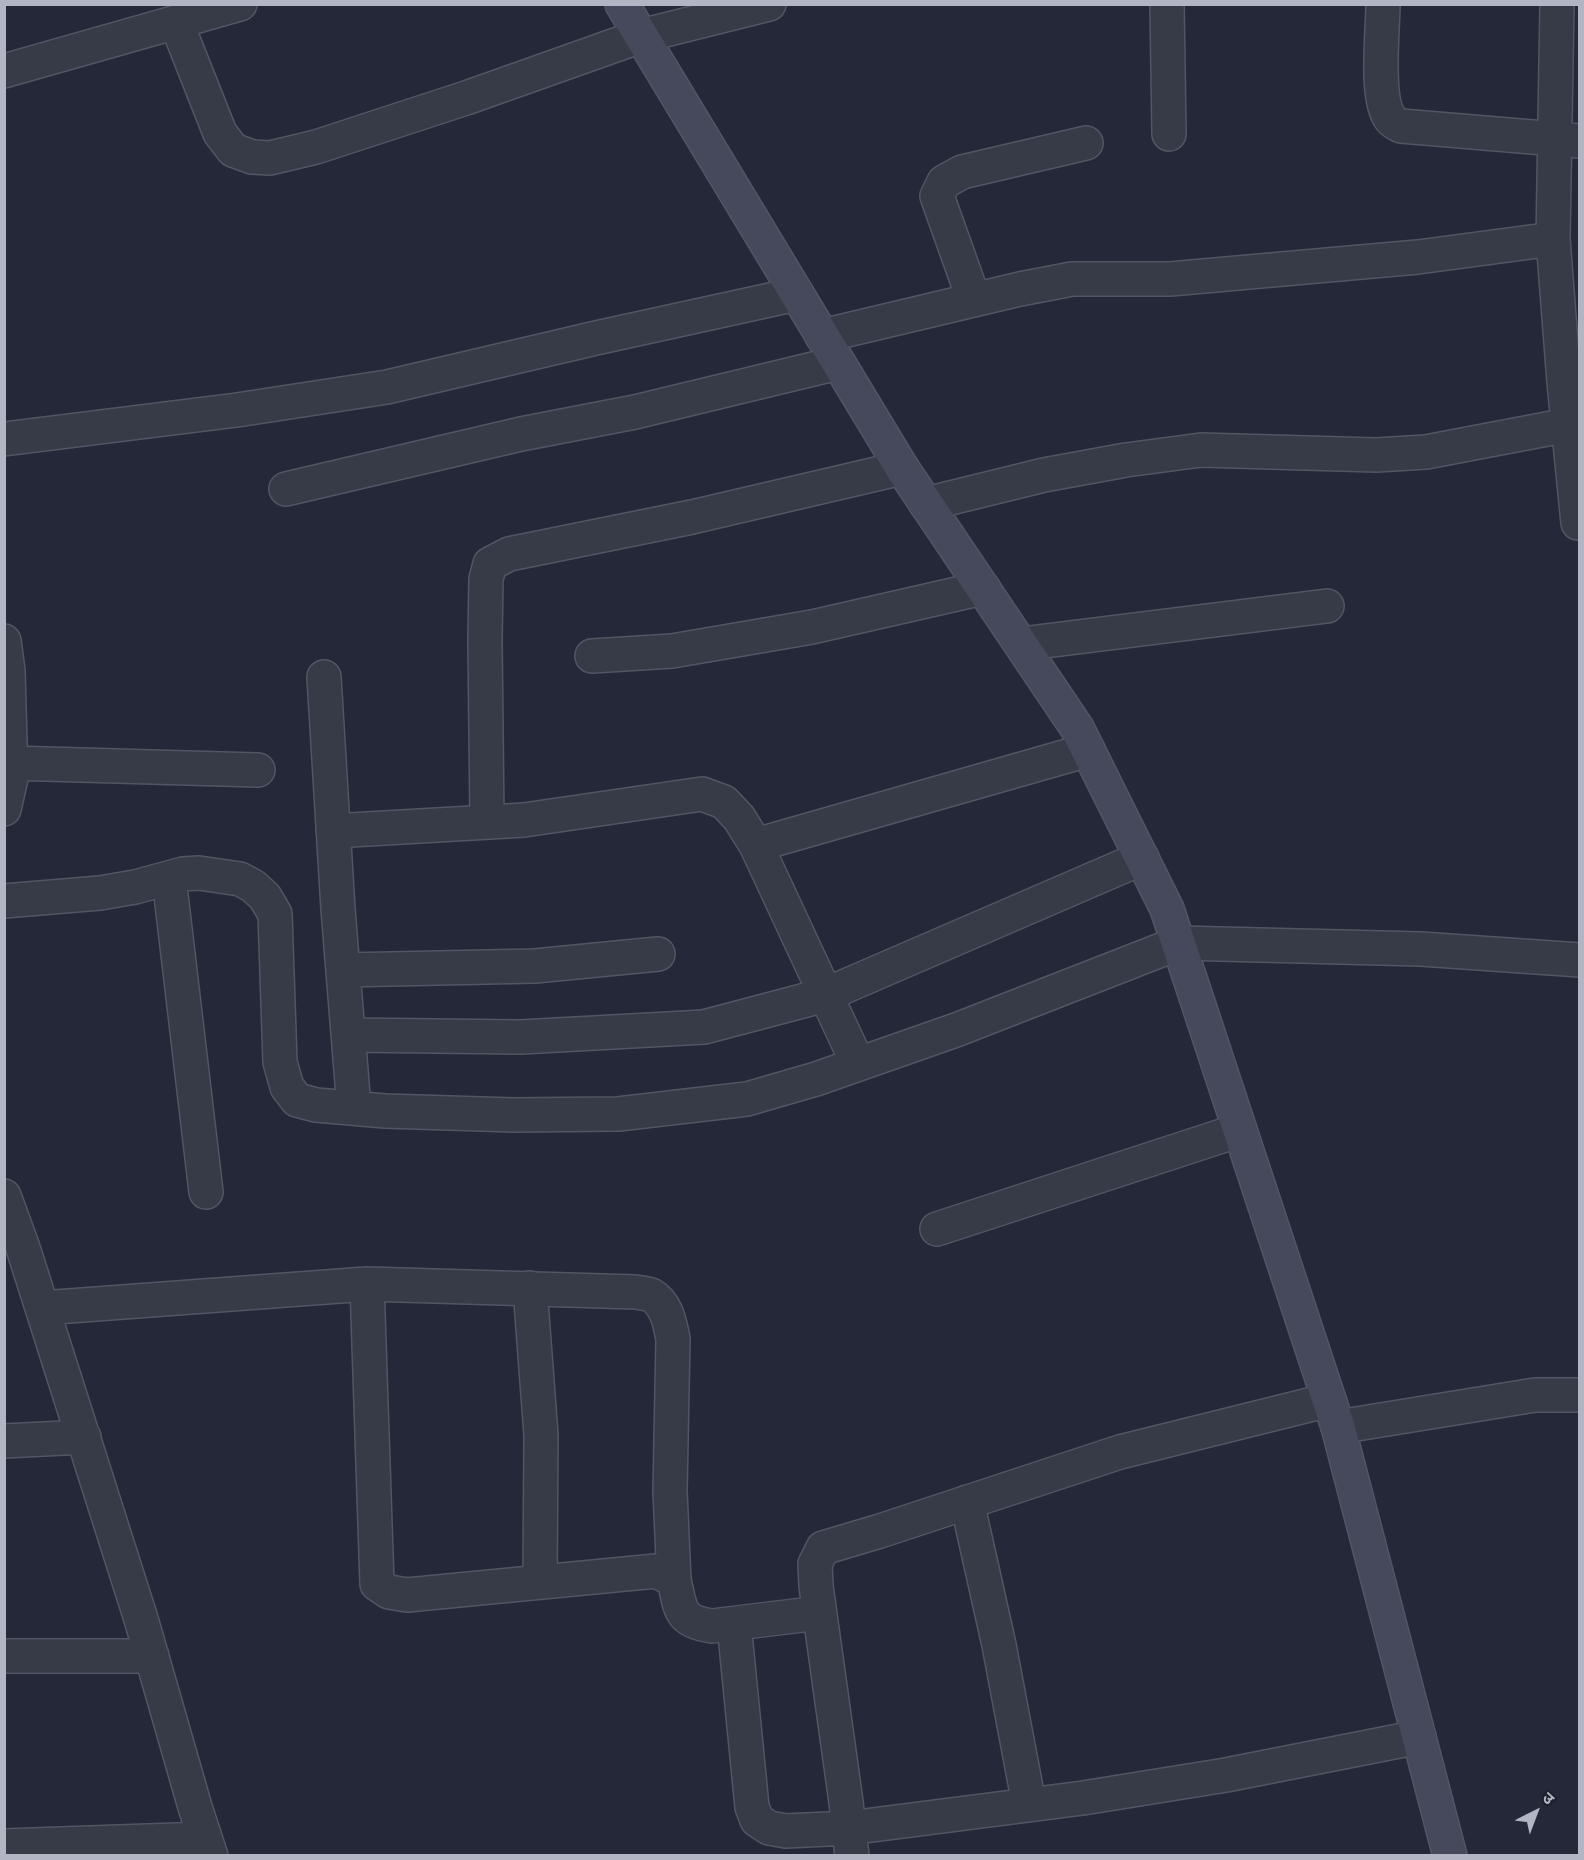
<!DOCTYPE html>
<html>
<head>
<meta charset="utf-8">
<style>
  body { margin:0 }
  #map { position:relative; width:1584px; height:1860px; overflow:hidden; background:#242838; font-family:"Nunito Sans","Noto Sans Devanagari",sans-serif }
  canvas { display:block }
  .frame { position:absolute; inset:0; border:6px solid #b2b5c4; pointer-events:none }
  .north { position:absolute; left:1506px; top:1782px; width:60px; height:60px; -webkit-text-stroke:4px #1d202d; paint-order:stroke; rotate:42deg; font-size:16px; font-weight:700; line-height:24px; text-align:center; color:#b2b5c4 }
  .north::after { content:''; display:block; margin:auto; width:21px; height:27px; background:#b2b5c4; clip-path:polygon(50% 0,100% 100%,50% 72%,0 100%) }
</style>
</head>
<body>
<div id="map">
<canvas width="1584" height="1860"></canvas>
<div class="frame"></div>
<div class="north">उ</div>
</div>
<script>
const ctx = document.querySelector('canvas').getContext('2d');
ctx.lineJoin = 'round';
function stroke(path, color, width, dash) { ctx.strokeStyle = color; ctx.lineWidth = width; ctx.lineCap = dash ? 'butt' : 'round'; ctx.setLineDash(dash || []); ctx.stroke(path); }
const street = new Path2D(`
  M1167,4L1169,134
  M1383,4C1383,30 1375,98 1390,118C1392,122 1397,124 1401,126L1580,141
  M1557,4L1553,239L1564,382L1578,523
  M176,22L220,133L233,150L252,157L270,158L316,147L466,98L641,36L769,4
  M4,71L240,4
  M974,300L937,196L944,182L962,172L1086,143
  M822,336L1020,289L1072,279H1170L1418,257L1553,239
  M4,439L237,410L387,387L596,338L797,294
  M286,489L521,434L635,412L838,363
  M926,504L1044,475L1126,460L1201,450L1376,455L1426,452L1568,425
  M4,641L8,671L11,778L4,809
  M1021,644L1327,606
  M592,656L672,651L812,627L983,588
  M324,677L338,909L354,1108
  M10,763L258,770
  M487,822L485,640L486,579L490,564L509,554L692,517L902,468
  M333,831L524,820L702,794L724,802L739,818L756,845L858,1064
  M756,845L1088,750
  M169,878L206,1192
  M4,901L100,893L135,887L183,874L199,873L240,879L253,886L265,897L275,914L280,1062L287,1087L297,1100L316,1105L385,1111L514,1115L618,1114L747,1099L816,1079L956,1030L1179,943L1421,949L1580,960
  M343,970L535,966L658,954
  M348,1035L521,1037L704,1027L825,995L1142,858
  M4,1196L23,1248L141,1619L195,1807L211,1856
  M937,1229L1240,1130
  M367,1284L377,1584L389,1592L407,1595L656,1571L674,1580C681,1609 678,1621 712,1626L819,1613
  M530,1288L541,1435L540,1582
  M42,1308L367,1284L636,1292C640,1293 646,1293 651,1295C667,1304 670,1324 673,1339L670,1491L674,1580
  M1338,1427L1535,1395H1580
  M4,1441L84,1437
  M967,1502L999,1645L1029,1804
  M734,1624L752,1807L757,1820L769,1828L786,1831L849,1828L1083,1798L1226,1775L1419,1737
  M4,1656H152
  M4,1846L205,1839
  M852,1856L846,1802L816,1586L815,1564L823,1548L880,1531L1120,1452L1329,1400`);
const secondary = new Path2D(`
  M622,4L902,468L1077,728L1167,909L1338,1427L1450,1856`);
stroke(street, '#525563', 36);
stroke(secondary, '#525563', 36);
stroke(street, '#373b48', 33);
stroke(secondary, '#46495b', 33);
</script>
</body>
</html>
